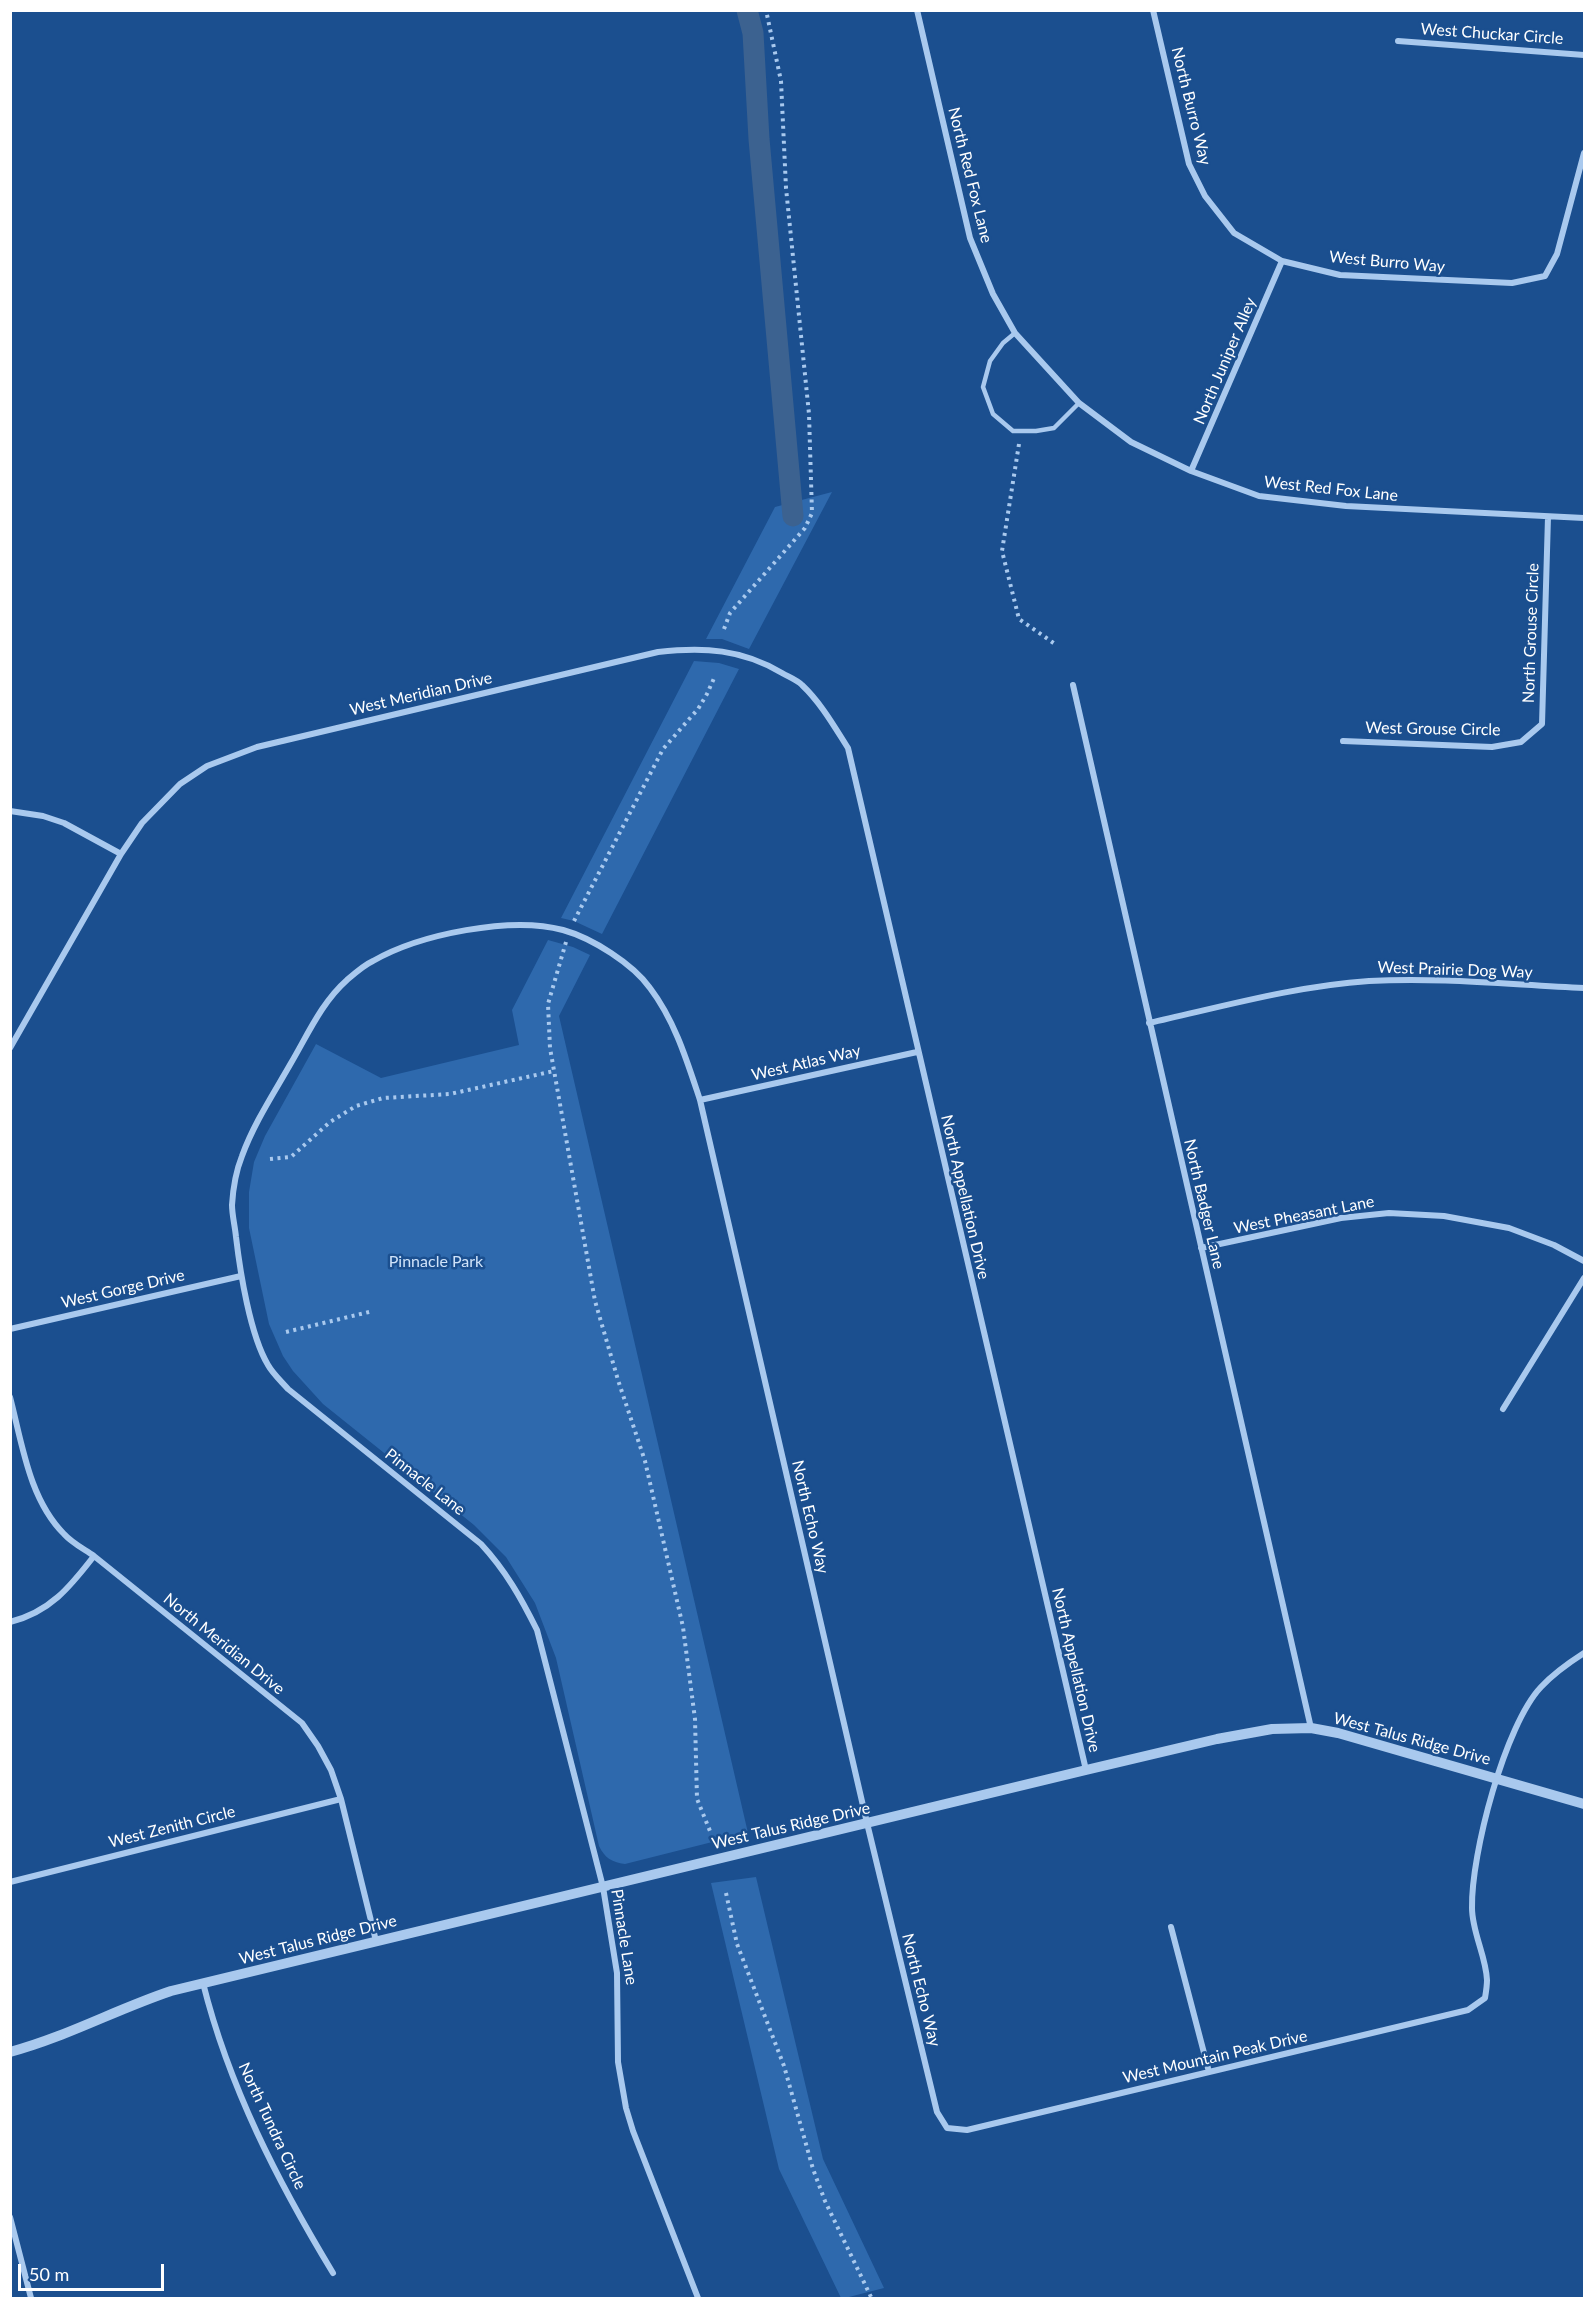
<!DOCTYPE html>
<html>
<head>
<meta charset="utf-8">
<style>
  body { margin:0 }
  #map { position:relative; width:1595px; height:2309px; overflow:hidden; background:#1b4f8f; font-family:Lato,sans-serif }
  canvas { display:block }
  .frame { position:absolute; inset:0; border:12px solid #fff; pointer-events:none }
  .scale { position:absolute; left:18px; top:2264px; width:146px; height:27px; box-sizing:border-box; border:3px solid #fff; border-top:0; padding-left:8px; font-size:18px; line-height:21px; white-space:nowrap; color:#fff; -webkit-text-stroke:4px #1b4f8f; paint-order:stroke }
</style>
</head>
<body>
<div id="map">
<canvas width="1595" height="2309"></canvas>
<div class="frame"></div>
<div class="scale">50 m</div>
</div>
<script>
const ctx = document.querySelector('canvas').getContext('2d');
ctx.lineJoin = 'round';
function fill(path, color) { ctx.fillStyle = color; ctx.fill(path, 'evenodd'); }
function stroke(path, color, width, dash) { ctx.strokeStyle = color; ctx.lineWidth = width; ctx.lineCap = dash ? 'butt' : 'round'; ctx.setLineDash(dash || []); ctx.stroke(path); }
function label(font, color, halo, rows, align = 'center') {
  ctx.font = font + ' Lato,sans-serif'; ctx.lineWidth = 5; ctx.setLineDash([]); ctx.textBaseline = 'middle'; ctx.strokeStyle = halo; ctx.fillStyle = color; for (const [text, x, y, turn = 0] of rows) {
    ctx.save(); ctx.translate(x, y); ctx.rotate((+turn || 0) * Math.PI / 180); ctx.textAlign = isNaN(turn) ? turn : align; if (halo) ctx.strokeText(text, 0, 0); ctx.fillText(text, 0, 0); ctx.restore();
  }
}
fill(new Path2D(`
  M832,492L749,649L722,639H706L775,507Z
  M694,661L719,663L739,669L602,934L574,921L561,918Z
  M548,940L573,947L590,955L559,1016L748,1833L625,1864C611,1862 605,1858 599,1846L556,1658L535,1603L506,1557L474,1525L323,1404L293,1371L283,1356L269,1324L249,1228V1192L254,1162L265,1136L316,1044L381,1078L519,1045L512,1010Z
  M756,1877L823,2159L884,2288L845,2298H841L779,2169L711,1883Z`), '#2e69ad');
stroke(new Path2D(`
  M747,10L753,33L759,139L793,516`), '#3c6290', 21);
stroke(new Path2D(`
  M1019,444L1002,551L1019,619L1055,644
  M724,629L730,613L805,528L812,513L809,414L786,188L781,81L766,10
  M574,921L663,749L698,709L707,694L715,676
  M566,942L548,1004L550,1048L595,1301L618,1380L645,1461L683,1627L695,1719L697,1799L710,1831
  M270,1159L291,1157L330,1122L356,1106L383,1098L450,1094L554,1071
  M286,1332L373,1311
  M726,1893L737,1944L784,2066L813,2169L825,2201L871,2297`), '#a9c9ee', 4, [3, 4.5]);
stroke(new Path2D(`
  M1015,333L1003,343L990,361L983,387L993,414L1013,431H1036L1054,428L1079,403`), '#a9c9ee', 4.5);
stroke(new Path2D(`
  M917,10L970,238L993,294L1015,333L1079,403L1131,442L1191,471L1259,496L1346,506L1584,518
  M1153,10L1189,164L1205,196L1234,233L1282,261L1340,275L1512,283L1545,276L1557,254L1584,153
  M1398,41L1584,55
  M1191,471L1282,261
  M1073,685L1311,1728
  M1343,741L1492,747L1521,742L1542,724L1548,517
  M10,811L43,816L64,823L121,854
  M1149,1023C1221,1007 1295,986 1369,981C1441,977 1513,985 1584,988
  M10,1048L121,854L142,823L180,784L207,766L257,747L658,652C704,647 742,649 782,673C789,677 797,680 802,685C821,703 834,726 848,748L1086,1770
  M700,1100L917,1052
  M1201,1248L1341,1218L1389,1213L1444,1216L1509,1228L1554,1245L1584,1261
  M10,1329L241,1276
  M10,1397C22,1443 29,1499 64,1534C72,1543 84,1549 94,1556L302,1723L318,1746L331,1770L341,1799L376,1941
  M1503,1409L1584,1278
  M10,1622C50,1612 70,1587 94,1556
  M10,1882L341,1799
  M1171,1927L1209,2072
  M203,1983C229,2087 278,2182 333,2273
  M10,2217L31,2298
  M698,2298L633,2131L626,2108L618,2062L617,1973L603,1887L537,1630C521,1598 506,1571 481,1544L288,1389C282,1382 273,1374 268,1365C250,1335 240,1271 236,1237C235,1226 232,1215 232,1205C233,1189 236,1171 242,1156C254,1123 274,1093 291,1063C308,1034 322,1002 347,980C355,973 364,965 373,961C420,934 511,916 563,930C592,938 633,964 650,988C675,1021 687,1061 700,1100L867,1823L937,2112L947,2128L967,2130L1468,2010L1485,1998C1486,1992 1487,1985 1487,1980C1486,1956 1472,1932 1472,1908C1471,1854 1505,1725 1541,1687C1553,1674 1570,1662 1584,1653`), '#a9c9ee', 6);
stroke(new Path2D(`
  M10,2052C66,2037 117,2009 171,1991L1086,1770L1217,1739L1272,1729L1311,1728L1338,1733L1584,1804`), '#a9c9ee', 10);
label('16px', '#fff', '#1b4f8f', [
  ["West Chuckar Circle",1492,34,4],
  ["North Burro Way",1191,106,76],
  ["North Red Fox Lane",970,175,76],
  ["West Burro Way",1387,262,5],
  ["North Juniper Alley",1225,361,-67],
  ["West Red Fox Lane",1331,489,6],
  ["North Grouse Circle",1531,633,-88],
  ["West Meridian Drive",421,694,-13],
  ["West Grouse Circle",1433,729,1],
  ["West Prairie Dog Way",1455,970,2],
  ["West Atlas Way",806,1063,-13],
  ["North Appellation Drive",965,1197,77],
  ["North Badger Lane",1204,1204,77],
  ["West Pheasant Lane",1304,1215,-11],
  ["West Gorge Drive",123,1289,-13],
  ["Pinnacle Lane",425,1482,38],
  ["North Echo Way",810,1517,77],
  ["North Meridian Drive",224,1644,39],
  ["North Appellation Drive",1076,1670,77],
  ["West Talus Ridge Drive",1412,1739,15],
  ["West Talus Ridge Drive",791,1826,-13],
  ["West Zenith Circle",172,1827,-14],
  ["Pinnacle Lane",624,1937,81],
  ["West Talus Ridge Drive",318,1940,-14],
  ["North Echo Way",921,1990,76],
  ["West Mountain Peak Drive",1215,2057,-13],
  ["North Tundra Circle",272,2126,65]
]);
label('16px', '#cfe3fa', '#1b4f8f', [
  ["Pinnacle Park",436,1262]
]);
</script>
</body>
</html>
